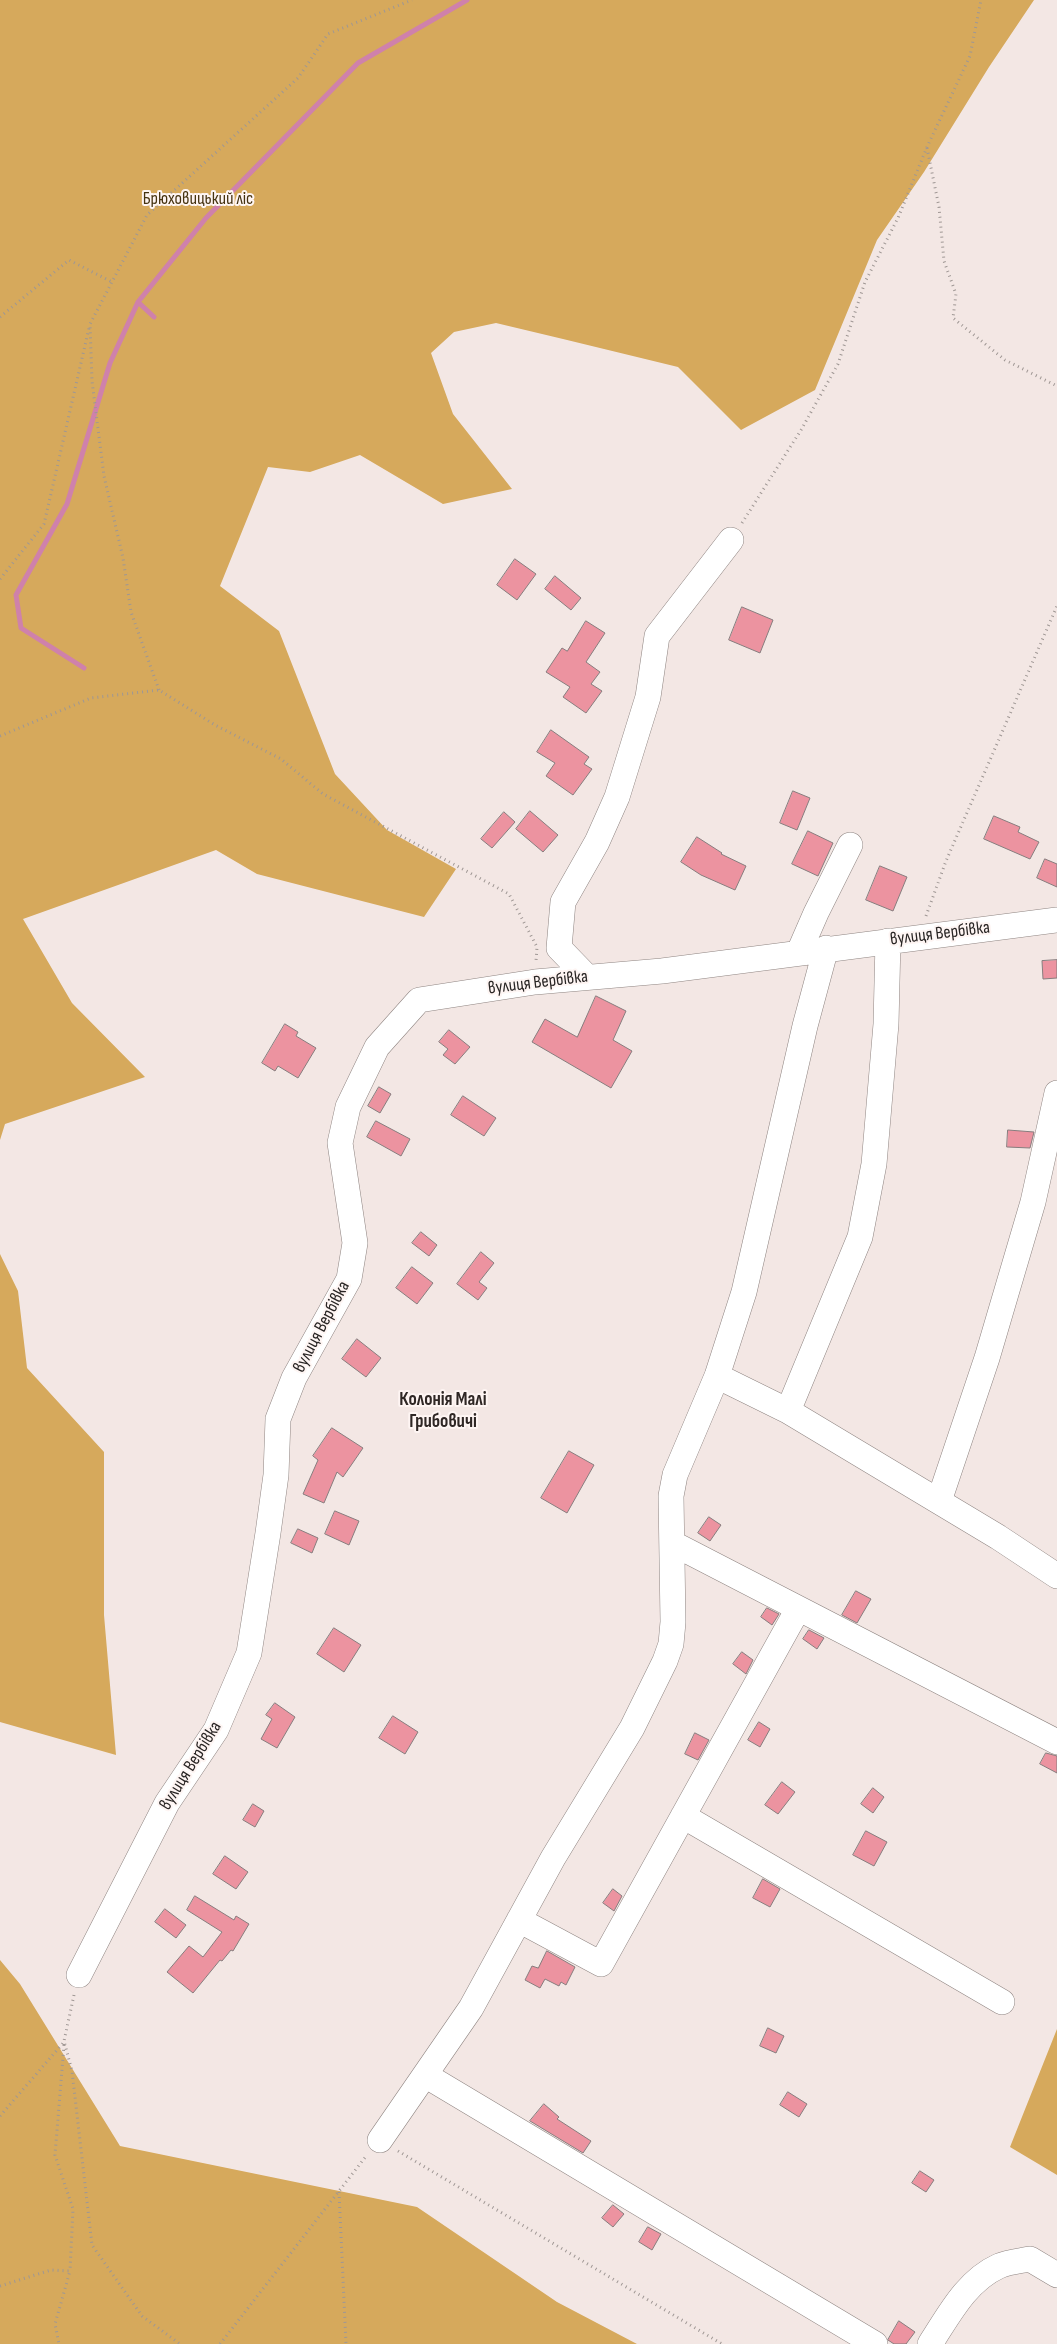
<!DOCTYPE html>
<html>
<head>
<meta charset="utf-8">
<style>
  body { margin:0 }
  canvas { display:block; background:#f3e7e4 }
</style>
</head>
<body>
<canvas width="1057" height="2344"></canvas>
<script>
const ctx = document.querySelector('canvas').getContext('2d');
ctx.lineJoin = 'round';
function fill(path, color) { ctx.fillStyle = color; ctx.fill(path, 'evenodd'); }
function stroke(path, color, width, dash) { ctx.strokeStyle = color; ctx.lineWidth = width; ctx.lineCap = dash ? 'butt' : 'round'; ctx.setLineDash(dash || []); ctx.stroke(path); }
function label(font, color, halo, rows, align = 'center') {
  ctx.font = font + ' "Sofia Sans Condensed",sans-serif'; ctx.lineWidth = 4; ctx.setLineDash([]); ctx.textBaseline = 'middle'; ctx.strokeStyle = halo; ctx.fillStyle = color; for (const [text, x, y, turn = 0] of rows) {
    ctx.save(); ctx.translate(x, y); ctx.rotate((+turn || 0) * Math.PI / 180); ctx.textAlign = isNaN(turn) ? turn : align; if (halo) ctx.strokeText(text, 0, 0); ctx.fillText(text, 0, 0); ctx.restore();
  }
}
fill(new Path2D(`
  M0,0H1034L989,67L924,172L877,240L815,390L741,430L678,367L563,339L496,323L454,332L431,353L453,414L512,489L443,504L360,455L310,472L268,467L220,586L279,631L335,774L387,830L456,869L424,917L257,874L216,850L23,919L72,1003L145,1077L5,1124L0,1140Z
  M0,1254L18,1291L27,1368L104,1452V1615L116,1755L0,1722Z
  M0,1960L20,1984L120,2146L417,2207L557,2302L637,2344H0Z
  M1057,2029V2175L1010,2147Z`), '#d6a95c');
stroke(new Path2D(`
  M138,302L154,317
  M84,668L21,628L16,595L67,504L110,363L138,302L206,218L358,63L467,0`), '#cf81ab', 5);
const building = new Path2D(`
  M515,559L536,574L517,600L497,585Z
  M555,576L581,598L571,610L545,589Z
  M742,607L773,620L760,653L729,640Z
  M586,621L605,633L586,662L600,672L591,684L602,691L586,713L563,697L570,687L546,672L562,648L567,651Z
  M551,730L589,757L584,764L592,769L573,795L546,776L555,763L537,752Z
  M793,791L810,798L797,830L780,823Z
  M530,811L558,835L543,852L516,829Z
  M504,812L515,822L492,848L481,839Z
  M994,816L1020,827L1018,832L1039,842L1030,859L984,839Z
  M808,831L833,843L818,876L792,864Z
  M697,837L722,853L721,854L746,866L735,890L701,875L681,862Z
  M1045,859L1057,864V887L1037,878Z
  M880,866L907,877L893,911L866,900Z
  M1057,960V978L1043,979L1042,961Z
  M596,996L626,1011L613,1040L632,1051L611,1088L532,1042L545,1019L577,1037Z
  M285,1024L298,1032L296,1036L316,1048L298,1078L278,1066L275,1071L262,1063Z
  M449,1030L470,1047L455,1064L443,1055L448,1049L439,1042Z
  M379,1087L391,1094L380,1113L368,1106Z
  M463,1096L496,1118L484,1136L451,1115Z
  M376,1121L410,1139L401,1156L367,1137Z
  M1008,1130L1034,1132L1030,1148L1007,1147Z
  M421,1232L437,1245L429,1256L412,1243Z
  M481,1252L494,1263L479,1282L487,1288L478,1300L457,1284Z
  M412,1267L433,1283L417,1304L396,1288Z
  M357,1339L381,1358L366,1377L342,1359Z
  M332,1428L363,1448L343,1477L337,1472L324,1503L303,1494L318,1460L313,1456Z
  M569,1451L594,1465L567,1513L541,1498Z
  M335,1511L359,1521L349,1545L325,1534Z
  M709,1517L721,1525L710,1541L698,1533Z
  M298,1529L318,1538L312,1553L291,1543Z
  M856,1591L871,1599L857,1623L842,1615Z
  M767,1608L779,1614L772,1625L761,1617Z
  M334,1628L361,1645L344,1672L317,1654Z
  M809,1630L824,1638L817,1649L803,1639Z
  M742,1652L753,1660L746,1674L733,1664Z
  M275,1703L295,1717L277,1748L261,1739L272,1719L266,1715Z
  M393,1716L418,1732L405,1754L379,1738Z
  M759,1722L770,1729L760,1747L748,1740Z
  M695,1733L709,1740L698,1760L685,1754Z
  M1046,1753L1057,1756V1773L1040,1764Z
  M782,1782L795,1792L778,1814L765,1805Z
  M873,1788L884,1797L873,1813L861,1804Z
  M253,1804L264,1811L255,1827L243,1820Z
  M866,1831L887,1842L874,1866L853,1855Z
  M225,1856L248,1872L236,1889L213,1874Z
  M763,1879L780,1889L770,1907L753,1898Z
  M613,1889L622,1896L614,1911L603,1903Z
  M195,1896L234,1920L236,1916L249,1924L233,1951L231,1950L222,1961L220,1960L193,1993L167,1972L189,1946L203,1957L222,1932L187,1910Z
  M165,1909L186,1925L176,1938L155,1922Z
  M547,1951L575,1967L566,1985L561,1982L559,1986L545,1979L540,1988L525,1980L532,1966L538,1968Z
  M768,2028L784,2036L776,2053L760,2046Z
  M788,2092L807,2104L799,2117L780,2105Z
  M544,2104L559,2117L557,2119L591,2141L583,2153L530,2121Z
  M920,2171L934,2180L926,2192L912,2183Z
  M613,2205L624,2214L613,2227L602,2218Z
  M648,2227L661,2234L652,2250L639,2242Z
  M899,2321L915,2332L906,2344H894L888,2340Z`);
fill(building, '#ec93a0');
stroke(building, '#877d7e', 1);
const minor = new Path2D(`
  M799,952L816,913L850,845
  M587,977L559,948L563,902L597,842L617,797L648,697L657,636L731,540
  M717,1376L788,1411L998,1537L1057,1576
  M788,1411L860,1237L874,1164L886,1024L888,941
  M939,1501L987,1358L1033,1202L1057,1093
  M672,1543L1057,1742
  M683,1816L1002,2002
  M519,1920L601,1964L798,1609
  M79,1975L167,1803L216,1730L249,1653L268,1533L276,1475L278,1419L294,1378L349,1279L355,1243L340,1143L348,1107L377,1047L419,1000L535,982L662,971L1057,920
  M425,2075L875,2344
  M380,2140L471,2008L553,1858L632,1728L665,1661L671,1644L673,1622L671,1496L675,1475L717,1376L744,1292L805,1026L826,948
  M930,2344C949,2315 966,2281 999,2266C1008,2262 1020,2261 1030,2259L1057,2275`);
stroke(minor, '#8f8582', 26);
stroke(new Path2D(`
  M927,148L939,207L944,261L956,294L953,318L1005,360L1057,386
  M0,317L69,260L112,282
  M742,523L801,430L838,364L865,282L898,218L927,147L970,56L981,0
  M0,579L44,524L89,328
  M159,690L131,612L123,558L104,476L92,381L90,324L147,215L298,78L328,34L412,0
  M0,736L91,698L159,690L215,725L281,759L323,794L509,894L537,947L536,961
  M926,916L946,861L1057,606
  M74,1995L64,2041L72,2071L92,2245L142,2316L180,2344
  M64,2045L55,2155L73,2209L70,2271
  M0,2116L64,2042
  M398,2151L722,2344
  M339,2192L346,2344
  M0,2286L51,2270L70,2271L55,2324L59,2344
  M220,2344L367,2155`), '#9f9794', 3, [1, 4]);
stroke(minor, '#fff', 25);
label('18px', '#463311', '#fef5f3', [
  ["Брюховицький ліс",198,199]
]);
label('18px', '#292524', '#fef5f3', [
  ["вулиця Вербівка",940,934,-7],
  ["вулиця Вербівка",538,983,-7],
  ["вулиця Вербівка",322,1327,-62],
  ["вулиця Вербівка",191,1766,-58]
]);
label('bold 19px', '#2f2725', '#fef5f3', [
  ["Колонія Малі",443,1400],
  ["Грибовичі",443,1422]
]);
</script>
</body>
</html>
